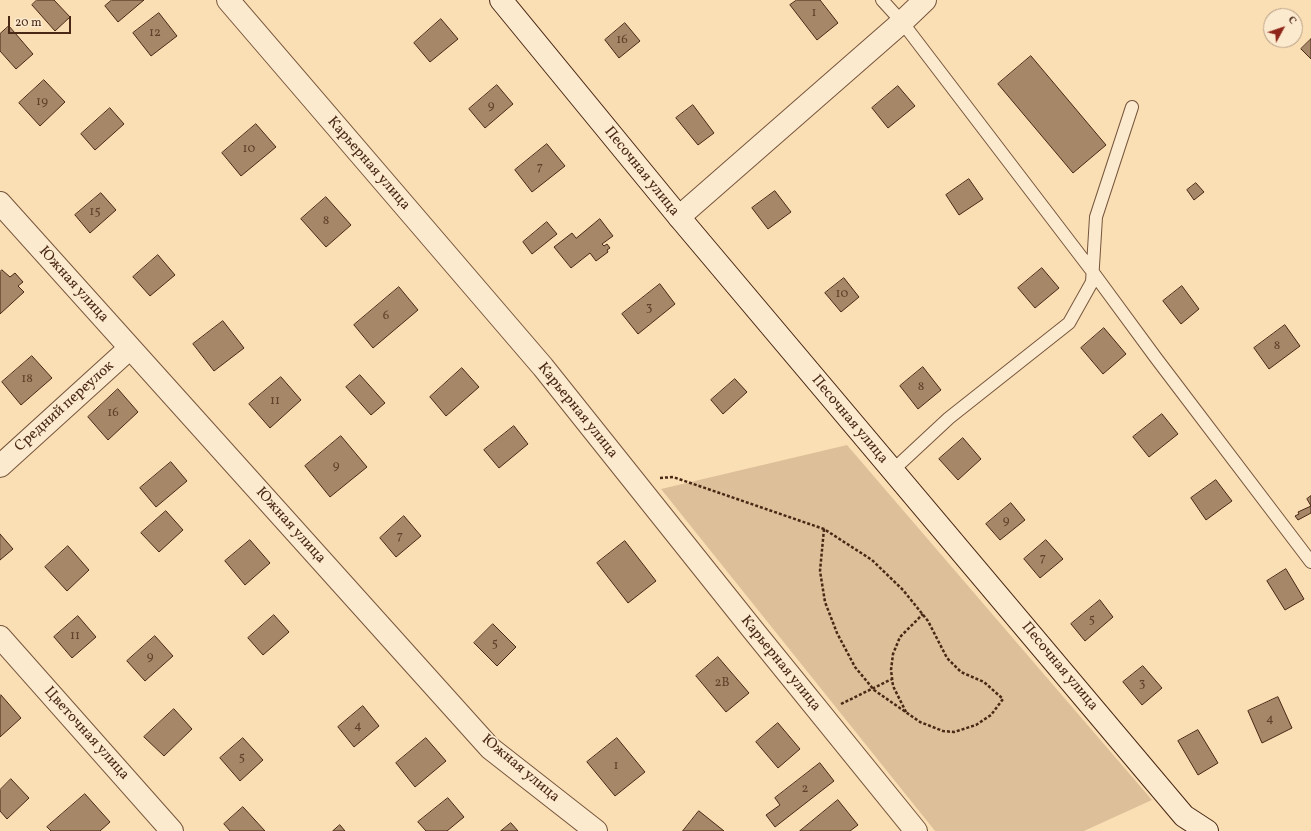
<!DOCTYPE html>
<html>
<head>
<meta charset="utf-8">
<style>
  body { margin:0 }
  #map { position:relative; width:1311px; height:831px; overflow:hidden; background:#fbdfb4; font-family:Vollkorn,serif }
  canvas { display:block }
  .north { position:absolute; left:1263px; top:8px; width:40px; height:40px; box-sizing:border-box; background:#fceace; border:1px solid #b49c84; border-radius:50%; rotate:50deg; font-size:11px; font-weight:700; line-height:16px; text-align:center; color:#492815 }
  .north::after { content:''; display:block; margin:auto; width:14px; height:18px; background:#8f2418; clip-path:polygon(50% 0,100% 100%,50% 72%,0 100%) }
  .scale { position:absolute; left:8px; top:16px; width:63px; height:18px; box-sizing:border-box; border:2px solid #492815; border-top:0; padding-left:5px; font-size:12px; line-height:14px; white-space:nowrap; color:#492815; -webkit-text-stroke:3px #fceace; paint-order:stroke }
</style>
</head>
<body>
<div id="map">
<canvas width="1311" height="831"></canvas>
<div class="north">С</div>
<div class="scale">20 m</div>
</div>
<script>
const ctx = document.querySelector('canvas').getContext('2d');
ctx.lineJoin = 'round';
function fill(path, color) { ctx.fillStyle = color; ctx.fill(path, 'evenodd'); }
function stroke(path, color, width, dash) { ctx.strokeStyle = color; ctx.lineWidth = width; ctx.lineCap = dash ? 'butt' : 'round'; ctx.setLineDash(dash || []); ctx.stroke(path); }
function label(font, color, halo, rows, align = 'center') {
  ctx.font = font + ' Vollkorn,serif'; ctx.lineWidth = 3.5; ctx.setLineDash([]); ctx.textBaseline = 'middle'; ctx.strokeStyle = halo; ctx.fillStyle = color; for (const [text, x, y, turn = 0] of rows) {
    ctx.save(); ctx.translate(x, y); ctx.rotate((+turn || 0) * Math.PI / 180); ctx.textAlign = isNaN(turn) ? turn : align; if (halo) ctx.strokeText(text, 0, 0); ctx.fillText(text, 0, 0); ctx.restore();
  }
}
fill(new Path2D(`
  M847,445L1152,800L1084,831H935L661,489Z`), '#ddc099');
const building = new Path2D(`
  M37,0H54L70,17L55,31L32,5Z
  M112,0H144L118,22L105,6Z
  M797,0H820L838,23L817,40L790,5Z
  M159,13L177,36L151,56L133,33Z
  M441,19L458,39L430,62L414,43Z
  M625,23L640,41L619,58L605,40Z
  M9,26L33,54L16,69L0,51V34Z
  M1311,39V59L1301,49Z
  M1031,56L1106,145L1073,173L998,84Z
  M44,80L65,102L40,126L19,103Z
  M497,85L513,104L485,128L469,109Z
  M898,86L915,106L888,128L872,108Z
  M693,105L714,133L698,145L676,118Z
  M110,108L124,124L95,150L81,134Z
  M256,124L276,147L241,176L222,153Z
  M547,144L565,166L532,192L515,170Z
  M969,179L983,199L959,215L946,195Z
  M1196,183L1204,192L1194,200L1187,190Z
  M775,191L791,212L768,229L752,208Z
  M101,193L116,210L90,233L75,215Z
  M326,197L351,225L326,247L301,219Z
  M600,219L613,236L602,244L604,246L607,244L610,248L607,250L608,252L596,261L590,253L571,268L554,247L572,233L576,238Z
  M547,222L557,234L532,254L523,242Z
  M158,255L175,275L150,296L133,277Z
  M1042,268L1059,288L1035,308L1018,288Z
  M2,270L10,277L15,273L23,282L18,286L24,292L0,314V272Z
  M844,278L859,297L841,312L825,293Z
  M660,284L675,304L638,334L622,314Z
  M1182,286L1199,309L1181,324L1163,301Z
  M399,287L418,310L373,348L354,325Z
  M223,321L244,348L214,371L193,344Z
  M1285,325L1300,346L1269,369L1254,348Z
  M1104,328L1126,354L1103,374L1081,348Z
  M32,356L52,378L21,405L2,382Z
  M923,367L941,390L918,409L900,386Z
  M462,368L479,387L446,416L430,397Z
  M360,375L385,403L371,415L346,387Z
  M281,377L301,400L270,428L249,404Z
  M735,379L747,392L723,414L711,400Z
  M118,389L138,412L108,440L88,417Z
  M1162,414L1178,434L1149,457L1133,437Z
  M514,426L528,444L499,468L484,450Z
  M341,436L367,467L330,497L305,466Z
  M963,438L981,459L958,480L939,459Z
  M171,462L187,481L156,507L140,488Z
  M1216,480L1232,501L1206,520L1191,498Z
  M1311,496V513L1298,520L1295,516L1299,514L1298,512L1311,506L1307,499Z
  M1011,503L1025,520L1000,540L986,524Z
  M166,511L183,530L159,552L141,533Z
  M404,516L421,536L396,557L380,538Z
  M0,534L13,549L0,560Z
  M250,540L270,563L245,585L225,561Z
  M1046,540L1063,559L1040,578L1024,559Z
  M625,541L656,581L628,603L597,563Z
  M68,546L89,570L67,591L45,567Z
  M1286,569L1304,599L1285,610L1267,581Z
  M1100,600L1113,617L1085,641L1071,624Z
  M274,615L289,632L263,655L248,638Z
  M78,616L96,637L72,658L54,637Z
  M493,624L516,647L497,666L474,643Z
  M155,636L173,656L145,681L127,661Z
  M718,657L749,693L726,712L696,676Z
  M1143,666L1162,688L1142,705L1123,682Z
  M1,695L21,718L0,737V696Z
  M1278,697L1292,728L1262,743L1248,711Z
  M363,706L379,726L354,747L338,727Z
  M174,709L192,729L164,756L144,737Z
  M778,723L800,749L778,768L756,742Z
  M1198,730L1218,763L1198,775L1178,741Z
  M243,738L263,760L240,781L220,758Z
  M426,738L446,761L415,787L396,763Z
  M617,738L645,772L615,796L587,762Z
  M820,763L834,781L775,827L766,815L780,805L775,798Z
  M11,779L29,798L7,819L0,811V790Z
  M85,794L110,822L100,831H51L47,827Z
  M448,798L464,817L447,831H426L418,822Z
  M838,800L858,825L850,831H800Z
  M243,807L265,831H230L224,824Z
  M699,811L724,831H683Z
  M511,823L518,831H501Z
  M340,825L345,831H333Z`);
fill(building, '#a68768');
stroke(building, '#492815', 1);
const lane = new Path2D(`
  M882,0L902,22L1092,271L1156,358L1311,562
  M892,471L949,418L1069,323L1092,282L1096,217L1132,107`);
const street = new Path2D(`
  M228,0L543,367L753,630L916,831
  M0,203L490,748L596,831
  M679,217L902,22L925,0
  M0,466L130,348
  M0,637L172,831`);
const secondary = new Path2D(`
  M501,0L679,217L1184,816L1207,831`);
stroke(lane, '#76563d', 14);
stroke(street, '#76563d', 24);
stroke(secondary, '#492815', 24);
stroke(new Path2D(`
  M660,478L673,477L824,529L872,560L903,590L928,621L947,658L961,672L984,682L1003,699L991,715L976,725L954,732L943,731L920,722L874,690L855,667L837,633L825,602L820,571L824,529
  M841,704L892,679
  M906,712L893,686L891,670L893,654L900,637L923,614`), '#492815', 2.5, [3, 2]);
stroke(lane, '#fceace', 12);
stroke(street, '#fceace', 22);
stroke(secondary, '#fceace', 22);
label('13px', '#60402a', null, [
  ["1",814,14],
  ["12",155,34],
  ["16",622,41],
  ["19",42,103],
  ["9",491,107],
  ["10",249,150],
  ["7",540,168],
  ["15",95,213],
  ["8",326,222],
  ["10",842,295],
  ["3",649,309],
  ["6",386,317],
  ["8",1277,347],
  ["18",27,380],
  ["8",921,388],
  ["11",275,402],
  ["16",113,414],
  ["9",336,467],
  ["9",1006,522],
  ["7",400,537],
  ["7",1043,559],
  ["5",1092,621],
  ["11",75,637],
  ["5",495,645],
  ["9",150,658],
  ["2В",722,684],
  ["3",1142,685],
  ["4",1270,720],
  ["4",358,727],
  ["5",242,759],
  ["1",616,767],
  ["2",805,790]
]);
label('15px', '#492815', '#fceace', [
  ["Карьерная улица",368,164,49],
  ["Песочная улица",641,172,51],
  ["Южная улица",73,285,48],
  ["Средний переулок",65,407,-42],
  ["Карьерная улица",577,411,51],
  ["Песочная улица",849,420,50],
  ["Южная улица",290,526,48],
  ["Карьерная улица",780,664,51],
  ["Песочная улица",1059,667,50],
  ["Цветочная улица",86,734,48],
  ["Южная улица",520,769,40]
]);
</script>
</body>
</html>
